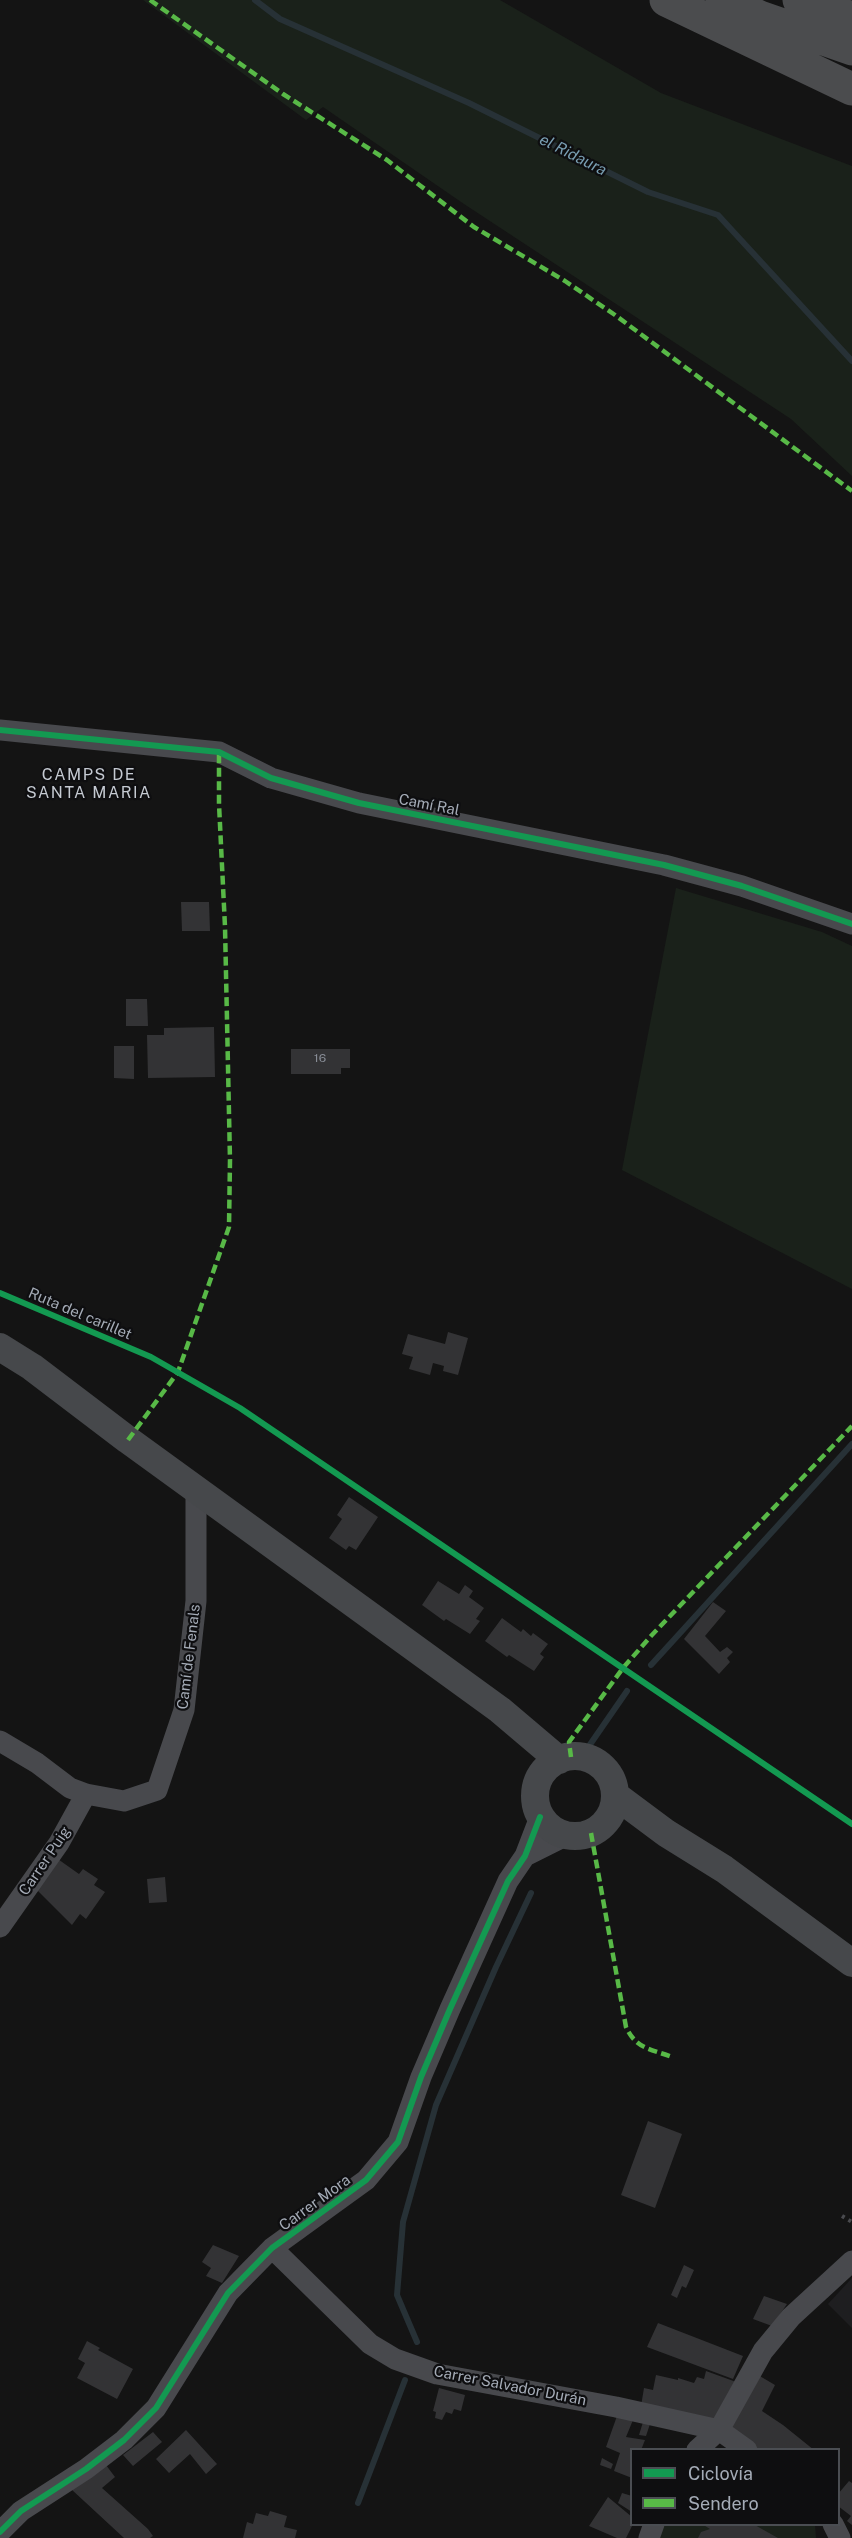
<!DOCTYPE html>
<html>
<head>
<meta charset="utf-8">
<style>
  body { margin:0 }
  #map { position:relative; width:852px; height:2538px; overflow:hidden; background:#141414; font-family:"Public Sans",sans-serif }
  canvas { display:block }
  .legend { position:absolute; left:630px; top:2448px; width:210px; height:78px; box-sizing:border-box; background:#0e0e10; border:2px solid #4a4d52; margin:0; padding:8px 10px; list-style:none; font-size:18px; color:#a4abb6 }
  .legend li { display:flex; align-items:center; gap:12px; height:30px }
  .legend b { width:30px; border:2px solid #4a4d52 }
</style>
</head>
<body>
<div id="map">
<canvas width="852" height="2538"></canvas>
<ul class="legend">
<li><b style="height:8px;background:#139951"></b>Ciclovía</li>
<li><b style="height:8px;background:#58b947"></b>Sendero</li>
</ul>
</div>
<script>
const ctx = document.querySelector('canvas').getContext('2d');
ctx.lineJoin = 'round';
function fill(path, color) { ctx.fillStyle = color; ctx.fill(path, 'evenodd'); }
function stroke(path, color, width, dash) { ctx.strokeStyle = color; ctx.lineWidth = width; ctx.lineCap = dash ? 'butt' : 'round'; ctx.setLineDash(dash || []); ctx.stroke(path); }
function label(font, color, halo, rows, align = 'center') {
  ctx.font = font + ' "Public Sans",sans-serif'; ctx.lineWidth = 4.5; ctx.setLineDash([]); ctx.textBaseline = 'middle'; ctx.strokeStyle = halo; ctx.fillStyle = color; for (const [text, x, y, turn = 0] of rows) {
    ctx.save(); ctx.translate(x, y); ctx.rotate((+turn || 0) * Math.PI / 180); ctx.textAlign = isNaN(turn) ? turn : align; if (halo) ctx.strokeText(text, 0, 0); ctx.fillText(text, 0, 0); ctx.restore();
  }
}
fill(new Path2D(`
  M852,2278V2328L828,2304Z`), '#1e1e20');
fill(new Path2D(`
  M143,0H500L661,93L852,166V476L791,419L464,204L323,107L306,120Z
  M676,888L822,932L852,946V1289L622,1170Z
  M660,2525H815L816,2538H656Z`), '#1a211a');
stroke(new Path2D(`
  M255,0L280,19L469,103L648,192L718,215L852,361
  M651,1665L852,1444
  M589,1746L627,1691
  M417,2342L397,2295L403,2222L436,2105L496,1967L531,1893
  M358,2503L405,2380`), '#273136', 6);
fill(new Path2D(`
  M181,902H209L210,931H182Z
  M126,999H147L148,1026H126Z
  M214,1027L215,1077L148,1078L147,1035H164V1028Z
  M114,1046H134V1079L114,1078Z
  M291,1049H350V1068H341V1074H291Z
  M448,1332L468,1338L458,1375L443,1371L444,1366L433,1363L430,1375L409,1369L413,1357L402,1354L408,1334L445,1344Z
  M349,1497L378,1517L356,1550L349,1546L346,1550L329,1538L342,1519L337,1515Z
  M438,1581L459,1594L465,1585L473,1591L469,1597L484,1608L476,1619L480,1621L470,1634L446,1619L444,1621L422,1605Z
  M713,1602L726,1611L705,1636L720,1652L727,1647L733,1652L727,1658L730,1662L719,1674L684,1639Z
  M502,1618L521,1632L523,1629L531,1636L533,1633L548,1644L540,1654L544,1657L534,1671L509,1655L507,1657L485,1641Z
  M55,1857L79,1874L83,1869L98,1879L94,1885L105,1892L86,1919L80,1914L72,1925L35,1888Z
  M165,1877L167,1902L149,1903L147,1879Z
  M648,2121L682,2134L655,2208L621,2195Z
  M213,2245L239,2256L222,2283L206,2276L211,2268L202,2262Z
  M684,2265L694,2270L686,2288L682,2286L677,2298L671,2295Z
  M764,2296L787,2304L772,2326L753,2319Z
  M658,2323L743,2356L733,2379L647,2347Z
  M87,2341L100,2348L98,2350L133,2369L117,2399L77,2378L85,2363L78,2359Z
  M706,2371L739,2383L716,2422L641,2406L644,2388L653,2390L656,2375L678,2380V2378L694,2383L697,2377L704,2379Z
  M758,2375L775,2385L762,2411L783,2425L814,2450H759L726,2425Z
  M439,2388L465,2395L461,2411L454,2409L452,2414L446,2412L442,2420L435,2418L436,2412L433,2411Z
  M617,2416L633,2420L626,2437L645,2440L641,2450H632V2478L614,2471L620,2453L606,2447Z
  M643,2422L650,2424L646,2436L639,2435Z
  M186,2430L217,2464L206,2474L190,2454L169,2473L156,2459Z
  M153,2432L162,2442L133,2466L123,2455Z
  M602,2458L613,2464L611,2469L600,2465Z
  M106,2465L115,2477L102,2488L148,2529L153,2536L150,2538H124L71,2489Z
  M849,2481L852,2483V2525L847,2521L851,2516L838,2506V2494Z
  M622,2493L632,2496V2512L618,2503Z
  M608,2497L632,2517L633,2524L626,2538H617L589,2526Z
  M270,2511L287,2516L284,2527L297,2530L295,2538H243L247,2522L253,2524L256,2513L268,2516Z
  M702,2524H753L778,2538H698L701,2532L710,2529Z`), '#333335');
stroke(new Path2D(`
  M842,2216L852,2222`), '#4a4b4f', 4, [3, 4.5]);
stroke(new Path2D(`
  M0,730L219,752L271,778L359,803L664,865L742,886L852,924
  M0,1741L37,1763L70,1788L86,1794L124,1801L157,1790L184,1710L196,1601V1489
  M525,1856L567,1835
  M0,1927L59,1843L86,1794
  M272,2248L370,2344L395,2359L437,2374L616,2407L719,2430L747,2450
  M697,2450L719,2430L763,2351L791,2317L852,2261
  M833,2524L840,2538
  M0,2532L21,2511L86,2469L124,2440L156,2408L228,2293L272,2248L366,2180L398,2142L421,2077L450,2009L508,1881L525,1856L540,1817
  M649,2538L654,2524`), '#48494d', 21);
stroke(new Path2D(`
  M0,1347L32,1367L128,1440L500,1710L559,1760
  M535 1796a40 40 0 1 1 80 0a40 40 0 1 1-80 0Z
  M615,1795L666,1833L724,1869L852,1963`), '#46484b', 28);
stroke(new Path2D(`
  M666,0L852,89
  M722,0L760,17L852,49
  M799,0L852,18`), '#4b4c4e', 33);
stroke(new Path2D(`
  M150,0L283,94L387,160L474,227L565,281L615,315L852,491
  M128,1440L178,1372L229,1227L230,1160L225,927L219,804V752
  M571,1757L569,1742L623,1668L651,1636L852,1426
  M591,1833L626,2027C636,2049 651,2049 672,2057`), '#58b947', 4.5, [9, 4.5]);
stroke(new Path2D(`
  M0,730L219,752L271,778L359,803L664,865L742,886L852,924
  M0,1293L151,1357L240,1408L852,1824
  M0,2532L21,2511L86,2469L124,2440L156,2408L228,2293L272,2248L366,2180L398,2142L421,2077L450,2009L508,1881L525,1856L540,1817`), '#139951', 6);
label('12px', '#888d96', null, [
  ["16",320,1058]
]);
label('15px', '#a4abb6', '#0e0e10', [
  ["Camí Ral",429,805,11],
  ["Ruta del carillet",80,1314,23],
  ["Camí de Fenals",189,1657,-83],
  ["Carrer Puig",45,1861,-56],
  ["Carrer Mora",315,2203,-36],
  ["Carrer Salvador Durán",510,2386,11]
]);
label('italic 16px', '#799eb2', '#0e0e10', [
  ["el Ridaura",573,155,27]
]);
ctx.letterSpacing = '1.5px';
label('16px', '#c5cad2', '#0e0e10', [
  ["CAMPS DE",89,775],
  ["SANTA MARIA",89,793]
]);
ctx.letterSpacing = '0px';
</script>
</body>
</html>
